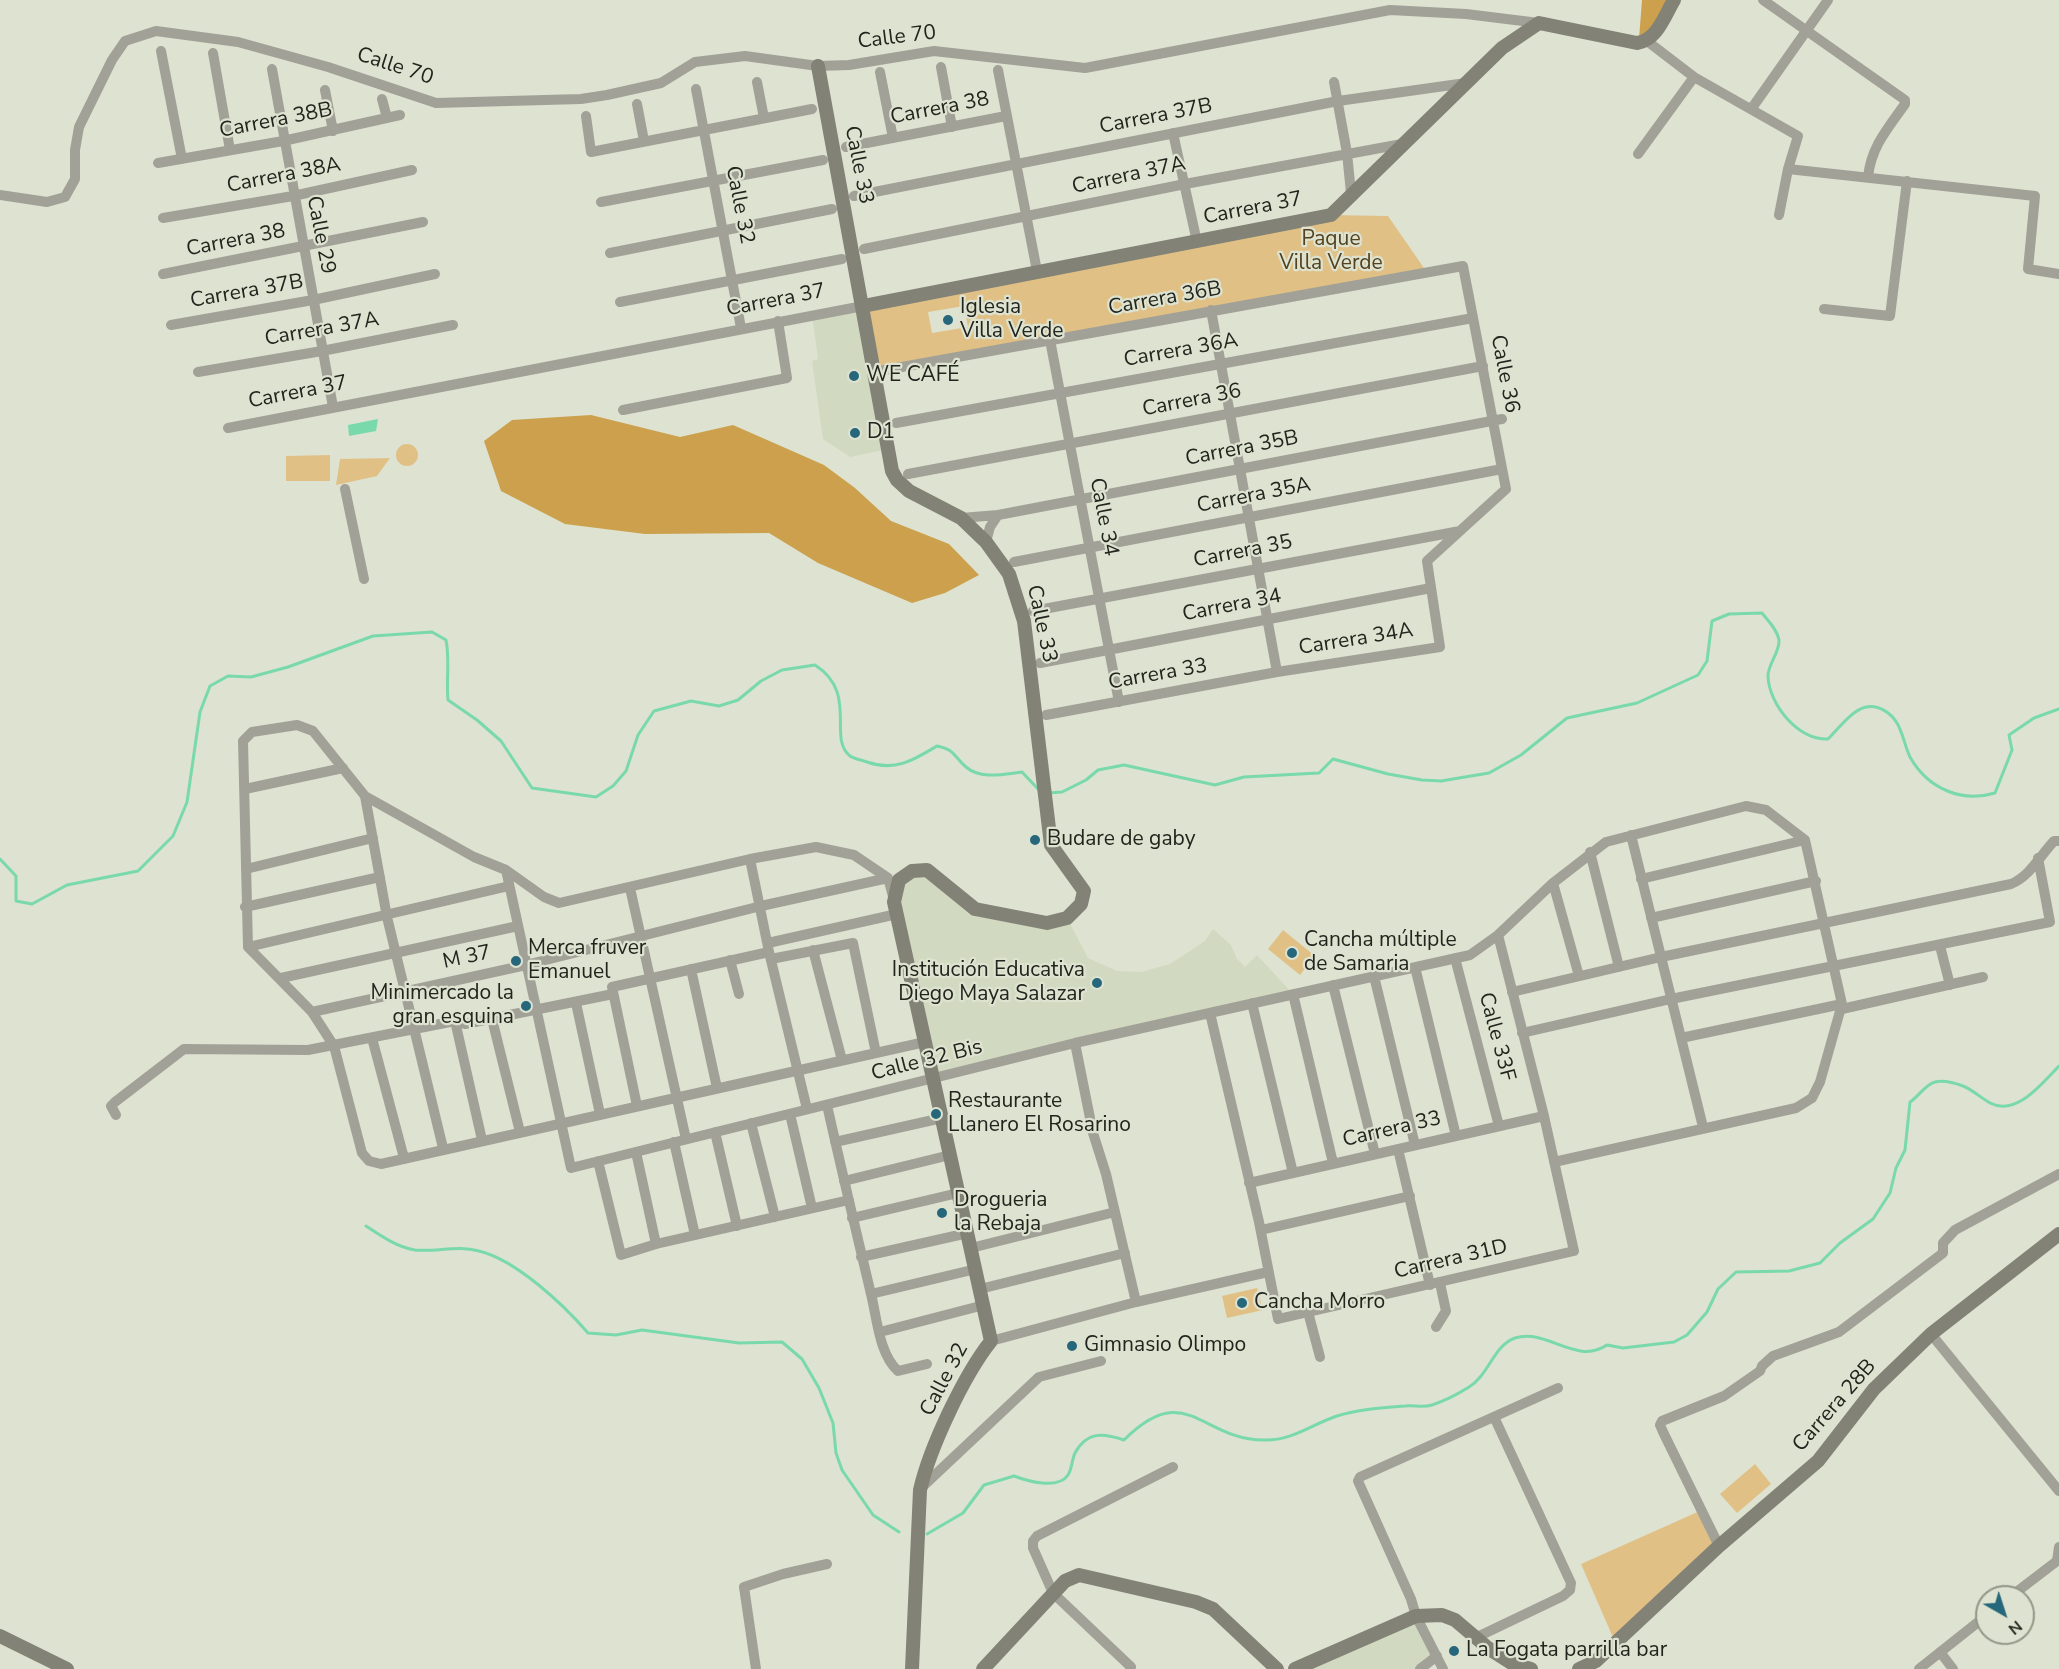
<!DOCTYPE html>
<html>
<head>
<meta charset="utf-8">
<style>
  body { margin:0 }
  #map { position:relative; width:2059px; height:1669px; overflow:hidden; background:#dde3d0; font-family:"Nunito Sans",sans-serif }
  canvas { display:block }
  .north { position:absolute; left:1975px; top:1585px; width:60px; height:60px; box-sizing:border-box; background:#dde3d0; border:2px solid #929788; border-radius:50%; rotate:141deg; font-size:16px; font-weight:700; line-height:24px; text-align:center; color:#22241d }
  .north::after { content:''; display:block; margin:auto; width:21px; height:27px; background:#26677b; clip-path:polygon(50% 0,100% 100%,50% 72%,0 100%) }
</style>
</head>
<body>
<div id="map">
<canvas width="2059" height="1669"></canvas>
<div class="north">N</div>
</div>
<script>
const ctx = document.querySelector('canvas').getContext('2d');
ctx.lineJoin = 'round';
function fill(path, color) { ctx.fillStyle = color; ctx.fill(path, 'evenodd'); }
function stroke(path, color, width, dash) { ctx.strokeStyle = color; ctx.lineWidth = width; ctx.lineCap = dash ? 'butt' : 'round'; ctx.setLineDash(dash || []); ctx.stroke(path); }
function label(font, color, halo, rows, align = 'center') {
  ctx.font = font + ' "Nunito Sans",sans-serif'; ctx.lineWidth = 4.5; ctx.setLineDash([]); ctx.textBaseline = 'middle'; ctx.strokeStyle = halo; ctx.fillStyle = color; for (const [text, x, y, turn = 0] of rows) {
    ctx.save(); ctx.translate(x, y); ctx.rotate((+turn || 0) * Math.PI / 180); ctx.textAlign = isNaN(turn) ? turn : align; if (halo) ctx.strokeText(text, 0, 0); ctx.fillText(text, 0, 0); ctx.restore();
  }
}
fill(new Path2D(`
  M863,306L888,449L850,457L823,439L812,361L818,359L812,315Z
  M927,870L975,909L1067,918L1088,958L1117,971L1141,972L1170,964L1205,941L1213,929L1231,945L1237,959L1245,967L1257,955L1293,994L934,1080L894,902L899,880Z
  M1416,1616L1437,1656L1420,1669H1295Z`), '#d1d9c0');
fill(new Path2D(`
  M1331,215L1388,216L1426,271L874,372L863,306ZM964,306L968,327L932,333L928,312Z
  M396 455a11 11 0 1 1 22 0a11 11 0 1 1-22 0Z
  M330,455V481H286V456Z
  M390,458L377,476L336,485L340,459Z
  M1283,930L1315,956L1300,975L1268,949Z
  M1257,1288L1263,1310L1227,1318L1222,1296Z
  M1755,1464L1771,1484L1737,1513L1720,1494Z
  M1702,1510L1719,1546L1615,1642L1581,1564Z`), '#e1c086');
fill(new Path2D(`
  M1642,0H1674L1653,35L1639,39Z
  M591,415L680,437L733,425L824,465L855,488L891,521L949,544L979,575L945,593L912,603L818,563L769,533L645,534L565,524L501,491L484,441L512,420Z`), '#cca04d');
fill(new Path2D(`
  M378,419L376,431L349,436L348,425Z`), '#79d9ab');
stroke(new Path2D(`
  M1048,793L1062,792L1086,780L1098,770L1124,765L1215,785L1244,777L1319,773L1333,759L1388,774L1422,780L1441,781L1489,773L1521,755L1567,718L1637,703L1698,675L1707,661L1712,621L1729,614L1762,613C1768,621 1777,629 1779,640C1780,652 1768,664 1768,676C1769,705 1798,740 1828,739C1838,729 1852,710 1866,707C1878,704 1891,713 1897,723C1903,733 1905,747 1910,757C1928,789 1962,803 1995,793L2012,750L2009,735L2034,718L2059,709
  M0,859L16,876V901L32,904L67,885L138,871L173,836L187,802L200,712L210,686L228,676L251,677L288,667L373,636L432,632L446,640C450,660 446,680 448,700L477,720L501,741L532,788L596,797L613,786L626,771L638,735L654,711L691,701L719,706L738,700L761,681L782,670L815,665C859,693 827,738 850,756C854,759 862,760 867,762C895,772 914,760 937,746C956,750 953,756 966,767C981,780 1004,774 1022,772L1039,790
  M366,1226C381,1236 397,1247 415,1250C437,1252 458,1245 479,1251C516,1260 563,1304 588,1333L616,1335L642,1330L739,1343L782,1342L802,1359L819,1388L833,1423L836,1453L842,1470L873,1515L899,1532
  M927,1534L963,1513L984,1485L1014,1476C1027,1481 1058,1490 1068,1475C1072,1469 1072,1459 1075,1453C1087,1431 1103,1433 1124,1440C1186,1378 1201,1440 1264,1440C1292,1441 1312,1424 1337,1416C1359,1409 1382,1408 1405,1406C1414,1405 1423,1408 1432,1405C1444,1401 1458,1394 1469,1387C1488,1376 1494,1345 1515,1338C1547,1328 1576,1366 1607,1345L1623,1348L1674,1342L1687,1335L1707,1312L1718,1289L1736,1272L1789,1271L1820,1263L1840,1243L1873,1219L1890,1193L1896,1168L1905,1150L1910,1102C1918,1097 1926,1084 1935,1082C1943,1080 1955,1083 1963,1086C1973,1090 1981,1098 1990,1103C2017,1117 2043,1082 2059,1066`), '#79d9ab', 3);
stroke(new Path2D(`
  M1763,0L1905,100V104C1888,128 1871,147 1868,177
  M1647,41L1694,77L1798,136L1788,169L1779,215
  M161,51L182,159
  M213,53L230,150
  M941,67L952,127
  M272,69L333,407
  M998,70L1037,271
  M880,72L893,138
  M757,82L764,118
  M1334,82L1347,153L1351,193
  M696,89L741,328
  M325,90L333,131
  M382,99L387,118
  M637,104L644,141
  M1752,108L1828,0
  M586,116L591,152L812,109
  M1173,133L1197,242
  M846,147L1006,116
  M1638,154L1694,77
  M158,163L283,141L400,115
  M1788,169L2035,196L2028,269L2059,274
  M0,195L47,202L65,197L75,179V150L79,127L112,60L125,41L156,31L238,42L328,67L436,103L581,99L607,95L661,83L695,62L745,56L818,66L849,65L934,51L1085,68L1390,10L1466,14L1539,23
  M854,196L1338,101L1466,83
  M601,202L823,160
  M163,218L293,196L412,170
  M864,249L1185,184L1402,144
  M610,253L832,209
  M163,274L423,222
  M620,302L842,259
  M1824,309L1890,316L1907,181
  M1211,310L1277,672
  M171,325L313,300L435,274
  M1050,340L1119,702
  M198,372L322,351L453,325
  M874,372L1463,266L1506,489L1427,561L1440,647L1277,672L1046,715
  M623,410L787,378L778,321
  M896,423L1473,318
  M228,428L863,306
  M908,474L1483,366
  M345,489L364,579
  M961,518L998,515L1502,419
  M986,542L990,527L998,515
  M1014,562L1502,469
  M1033,611L1460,531
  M1040,663L1431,588
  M245,789L343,768
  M365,796L387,917L443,1148
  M1631,835L1703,1127
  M1590,852L1619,967
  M750,859L769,952L807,1109
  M246,869L373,838
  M506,870L571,1168L1075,1043L1470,955L1498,935L1553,883L1606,842L1746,806L1766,810L1805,840L1842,1004L1820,1082L1812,1098L1796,1108L1554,1162
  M1641,879L1805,840
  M1553,883L1579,976
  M630,888L686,1139
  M894,900L888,878L854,855L816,847L750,859L559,903L544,897L506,870L474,857L365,796L313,731L297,725L252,732L243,741L248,947L312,1012L334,1046L362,1153L369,1161L381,1164L925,1042
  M245,907L380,877
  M1651,918L1816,881
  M768,943L897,914
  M1940,946L1950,985
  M248,947L509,886
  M813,950L842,1060
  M1455,958L1499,1126
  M771,959L853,943L876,1053
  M730,960L739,994
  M1415,967L1456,1136
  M691,969L717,1088
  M1374,976L1415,1145
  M281,978L518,926
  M1333,985L1375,1154
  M1512,992L1661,957L2011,884C2030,876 2040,856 2054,841H2059
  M1293,994L1333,1163
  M576,1003L600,1114
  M1252,1003L1293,1173
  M1842,1009L1983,977
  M312,1012L526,965L761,906L888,878
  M1210,1013L1259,1222L1278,1319L1574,1251L1544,1116L1498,935
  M492,1019L520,1132
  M455,1021L482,1140
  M1522,1033L1671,999L2050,922L2038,858
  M372,1038L404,1158
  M1681,1038L1842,1004
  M1075,1043L1093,1133L1106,1174L1136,1302
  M827,1105C841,1168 856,1231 871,1294C877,1318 879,1354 898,1371L927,1364
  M637,1106L612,987L769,952
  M790,1114L812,1208
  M116,1115L111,1106L115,1102L184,1049L308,1050L455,1021L465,1024L613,994
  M751,1123L775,1217
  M715,1132L737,1226
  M674,1142L695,1235
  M835,1142L942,1118
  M1398,1149L1430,1285
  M636,1152L656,1244
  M598,1161L621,1255L656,1244L849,1200
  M844,1181L950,1155
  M1249,1183L1544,1116
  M852,1218L958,1193
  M1261,1230L1410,1196
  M971,1248L1115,1212
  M861,1257L968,1233
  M980,1289L1125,1253
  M871,1294L976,1269
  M1308,1312L1320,1357
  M1436,1327L1446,1311L1440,1283
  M880,1332L984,1305
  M1931,1334L2059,1491
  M991,1341L1136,1302L1268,1272
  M920,1489L1039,1377L1101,1361
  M1719,1546L1664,1434L1660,1425L1662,1421L1724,1396L1760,1371L1762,1366L1773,1356L1839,1332L1943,1253V1243L1955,1230L2059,1174
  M2010,1597L2057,1561L2059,1547
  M1475,1638L1563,1596L1570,1590L1571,1583L1495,1419
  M1940,1652L1953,1669
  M756,1669L744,1587L783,1574L827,1564
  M1130,1669L1131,1667L1053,1593L1033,1548V1541L1037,1536L1173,1467
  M1420,1669L1437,1656
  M1443,1669L1416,1616L1411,1599L1358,1481L1360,1477L1558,1388
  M1919,1669L1987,1615`), '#a2a198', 10);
stroke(new Path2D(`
  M818,66L892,471L897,480L909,491L961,518L986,542L1009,574L1024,621L1051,845L1084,891L1081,904L1067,918L1047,923L975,909L927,870L912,871L899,880L894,902L991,1341C964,1375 930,1447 920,1490L912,1669
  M863,306L1331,215L1502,48L1539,23L1637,43C1657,40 1664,17 1674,0
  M0,1636L67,1669
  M983,1669L1065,1581L1079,1575L1196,1602L1213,1609L1277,1669
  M1295,1669L1416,1616L1442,1615L1455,1620L1488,1648L1513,1664L1531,1669
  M1579,1669L1596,1661L1719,1546L1818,1461L1874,1389L1931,1334L2059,1234`), '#838276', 14);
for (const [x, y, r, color] of [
  [948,320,6,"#26677b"],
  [854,376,6,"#26677b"],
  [855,433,6,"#26677b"],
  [1035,840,6,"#26677b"],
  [1292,953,6,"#26677b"],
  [516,961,6,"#26677b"],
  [1097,983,6,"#26677b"],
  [526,1006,6,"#26677b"],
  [936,1114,6,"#26677b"],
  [942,1213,6,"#26677b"],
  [1242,1303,6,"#26677b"],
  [1072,1346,6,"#26677b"],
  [1454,1651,6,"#26677b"]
]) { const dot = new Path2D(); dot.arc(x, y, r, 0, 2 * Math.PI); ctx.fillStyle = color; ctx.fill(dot); stroke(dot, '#dde3d0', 2); }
label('21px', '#22241d', '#dde3d0', [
  ["Calle 70",897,38,-7],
  ["Calle 70",395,67,18],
  ["Carrera 38",940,109,-11],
  ["Carrera 37B",1156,117,-11],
  ["Carrera 38B",276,121,-11],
  ["Calle 33",858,165,79],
  ["Carrera 38A",284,176,-11],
  ["Carrera 37A",1129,176,-12],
  ["Calle 32",739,205,79],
  ["Carrera 37",1253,209,-11],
  ["Calle 29",320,235,79],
  ["Carrera 38",236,241,-11],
  ["Carrera 37B",247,292,-10],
  ["Carrera 36B",1165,299,-10],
  ["Carrera 37",776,301,-11],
  ["Carrera 37A",322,330,-10],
  ["Carrera 36A",1181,351,-10],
  ["Calle 36",1504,374,79],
  ["Carrera 37",298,393,-11],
  ["Carrera 36",1192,401,-11],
  ["Carrera 35B",1242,449,-11],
  ["Carrera 35A",1254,496,-11],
  ["Calle 34",1103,517,79],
  ["Carrera 35",1243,552,-11],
  ["Carrera 34",1232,606,-11],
  ["Calle 33",1041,624,78],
  ["Carrera 34A",1356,640,-9],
  ["Carrera 33",1158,675,-10],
  ["M 37",467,958,-12],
  ["Calle 33F",1496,1037,75],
  ["Calle 32 Bis",927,1061,-14],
  ["Carrera 33",1392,1130,-13],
  ["Carrera 31D",1451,1260,-13],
  ["Calle 32",945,1380,-62],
  ["Carrera 28B",1835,1406,-49]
]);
label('21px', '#54411e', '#dde3d0', [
  ["Paque",1331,240],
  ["Villa Verde",1331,264]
]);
label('21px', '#22241d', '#dde3d0', [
  ["Iglesia",960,308],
  ["Villa Verde",960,332],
  ["WE CAFÉ",866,376],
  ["D1",867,433],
  ["Budare de gaby",1047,840],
  ["Cancha múltiple",1304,941],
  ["de Samaria",1304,965],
  ["Merca fruver",528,949],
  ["Emanuel",528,973],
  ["Institución Educativa",1085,971,"right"],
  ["Diego Maya Salazar",1085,995,"right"],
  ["Minimercado la",514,994,"right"],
  ["gran esquina",514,1018,"right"],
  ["Restaurante",948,1102],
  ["Llanero El Rosarino",948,1126],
  ["Drogueria",954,1201],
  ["la Rebaja",954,1225],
  ["Cancha Morro",1254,1303],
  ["Gimnasio Olimpo",1084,1346],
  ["La Fogata parrilla bar",1466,1651]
], 'left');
</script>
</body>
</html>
